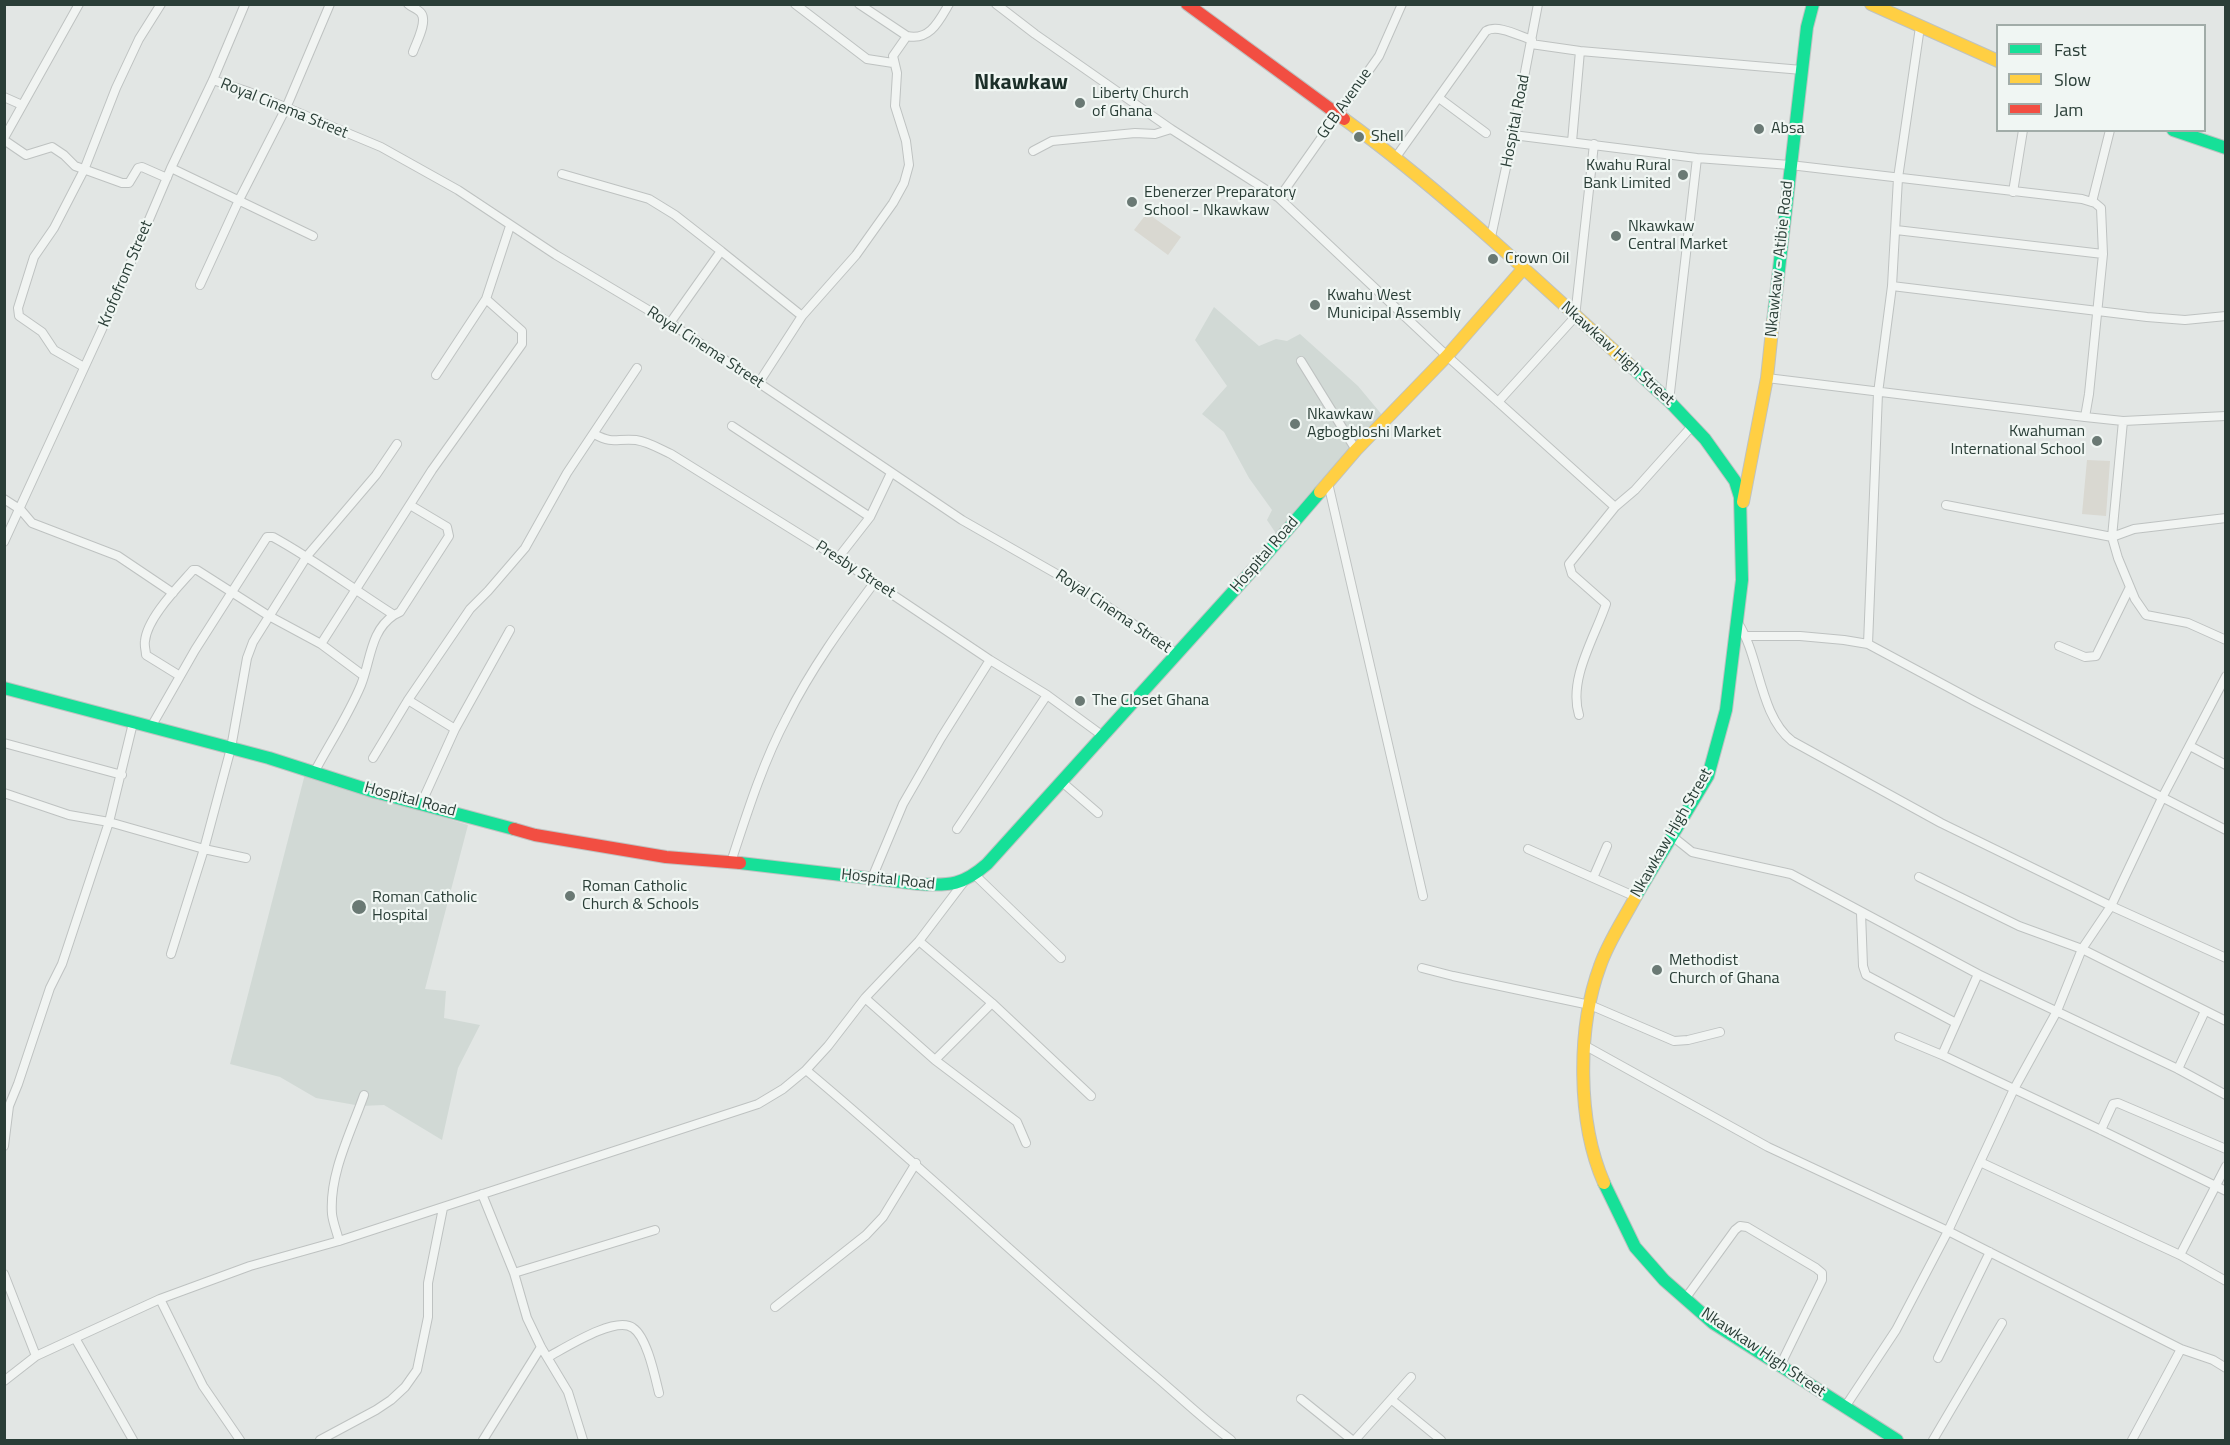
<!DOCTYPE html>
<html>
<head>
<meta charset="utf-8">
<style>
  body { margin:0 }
  #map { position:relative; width:2230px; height:1445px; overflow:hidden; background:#e2e6e4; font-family:"Titillium Web",sans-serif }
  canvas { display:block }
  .frame { position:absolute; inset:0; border:6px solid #2a3e37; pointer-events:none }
  .legend { position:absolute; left:1996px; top:24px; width:210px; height:108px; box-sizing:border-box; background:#f0f6f3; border:2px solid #a1aca8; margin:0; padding:8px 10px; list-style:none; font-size:18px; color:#2a3e37 }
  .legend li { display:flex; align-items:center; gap:12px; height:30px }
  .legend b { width:30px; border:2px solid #a1aca8 }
</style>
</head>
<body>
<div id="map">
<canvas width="2230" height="1445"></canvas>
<div class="frame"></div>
<ul class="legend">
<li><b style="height:8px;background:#16e098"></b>Fast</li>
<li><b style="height:8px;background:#ffcf43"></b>Slow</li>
<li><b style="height:8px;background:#f24e42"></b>Jam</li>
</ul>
</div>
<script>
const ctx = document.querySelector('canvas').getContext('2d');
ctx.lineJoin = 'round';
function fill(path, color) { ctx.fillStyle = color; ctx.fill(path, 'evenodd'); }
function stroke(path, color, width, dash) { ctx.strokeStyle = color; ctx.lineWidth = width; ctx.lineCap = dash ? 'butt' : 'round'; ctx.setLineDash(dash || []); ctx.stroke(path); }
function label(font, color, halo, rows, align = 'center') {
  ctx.font = font + ' "Titillium Web",sans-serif'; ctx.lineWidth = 4.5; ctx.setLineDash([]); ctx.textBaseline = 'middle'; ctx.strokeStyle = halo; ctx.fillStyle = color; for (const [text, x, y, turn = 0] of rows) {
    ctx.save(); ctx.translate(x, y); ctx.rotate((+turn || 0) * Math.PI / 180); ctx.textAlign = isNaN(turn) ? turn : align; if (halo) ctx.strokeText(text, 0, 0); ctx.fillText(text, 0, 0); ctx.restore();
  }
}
fill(new Path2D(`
  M1214,307L1259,346L1276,339L1287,341L1300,334L1358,386L1383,416L1277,535L1267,520L1272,510L1249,478L1224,432L1202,414L1227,386L1195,340Z
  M305,774L468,825L425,989L446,991L444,1018L480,1025L458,1068L442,1140L384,1105L361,1106L316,1098L280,1077L230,1064Z`), '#d1d9d5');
fill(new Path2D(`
  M1147,213L1181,237L1168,255L1134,230Z
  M2087,460L2110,461L2106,516L2082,514Z`), '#d9d8d1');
const street = new Path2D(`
  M408,4C411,7 418,9 421,13C428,22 416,43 413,52
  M795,4L867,59L893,63
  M859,4L907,36C930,41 939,21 949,4
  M996,4L1035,34L1171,129L1279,198L1447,356L1615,507L1635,490L1693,425
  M1531,44L1580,51L1802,70
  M213,80L249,92L381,147L458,190L556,255L670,323L962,520L1076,585L1177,654
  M4,97L22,105
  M1439,98L1486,133
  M1513,135L1697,158L1790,165L2082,199L2095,203L2101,208L2103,254L2089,394L2085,417L1767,378
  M4,138L79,4
  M4,140L26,155L52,147L64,155L75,166L122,183H129L138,168L142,167L167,178
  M1572,142L1580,51
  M1033,151L1052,141L1135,133L1155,134L1171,129
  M1396,157L1486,31C1498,24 1519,36 1532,40
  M171,168L313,236
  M562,174L649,199L675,215L721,251
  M2013,192L2023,130
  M1279,198L1379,56L1402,4
  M2092,202L2110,130
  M1896,230L2103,254
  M1491,237L1513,135L1538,4
  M200,285L239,200L286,108L330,4
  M1892,286L2147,317L2185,320L2226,316
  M670,323L721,251L802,316
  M1301,361L1356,450
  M84,367L54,350L42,332L19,316L18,308L34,257L54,228L84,170L116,88L139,39L161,4
  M436,375L486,299L510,226
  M758,384L802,316L856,255L893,203L904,183L909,165L906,141L895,106L897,73L893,56L907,36
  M1669,401L1697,158
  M1498,402L1575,317L1594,144
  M2085,417L2123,421L2226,416
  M2123,421L2112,537L2118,558L2135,599L2146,615L2188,623L2226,640
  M732,426L870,517
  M594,434C615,445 615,438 636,440C649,442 660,449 671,454L838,558L990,660L1047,695L1103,736
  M1328,483L1423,896
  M4,499L21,510L32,523L118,556L173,593
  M1946,505L2112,537L2134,529L2226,518
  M4,542L108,316L171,168L213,80L245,4
  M838,558L870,517L891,473
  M1738,623C1760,656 1759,715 1792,741L1941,823L2111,906L2226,958
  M1747,636H1800L1844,640L1868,644L1976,702L2226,830
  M321,644L432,470L522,344V331L486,299
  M1868,644L1878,393L1892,286L1898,178L1920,27
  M2059,646L2085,657L2096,656L2130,587
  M180,676L146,655C146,651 144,645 145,641C147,618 178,587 193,570H197L269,616L321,644L364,676
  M408,700L455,729
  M1579,715C1568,679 1595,637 1606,604L1572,574L1569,564L1615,507
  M151,727L195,650L267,537H273C315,560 353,589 394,615L400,612L449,536L447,527L410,505
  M4,743L122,775
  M2190,746L2226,765
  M373,758L408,700L470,609L488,591L525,548L567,473L637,368
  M315,771C330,743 349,714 361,685C371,660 370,631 394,615
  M1062,782L1098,813
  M4,793L69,815L109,822L204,849L246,858
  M421,804L455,729L510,630
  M957,829L1047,695
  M1672,836L1692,852L1791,874L1978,974L2178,1069L2226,1095
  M1528,849L1636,897
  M731,862C747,813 763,762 787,717C811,669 842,626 874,583
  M975,875L1061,958
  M1919,877L2019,926L2082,949L2226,1021
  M872,878L903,804L941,738L990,660
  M1593,878L1607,846
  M963,883L919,941L865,998L828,1046L806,1070C922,1167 1032,1272 1148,1370C1176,1393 1202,1419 1231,1440
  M1861,913L1863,966L1866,975L1956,1023
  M919,941L992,1003L1091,1096
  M171,954L204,849L231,748L247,658L253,642L307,556L376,475L397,444
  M1422,968L1453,976L1590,1005L1674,1041L1688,1040L1720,1032
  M865,998L935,1060L1017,1122L1026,1143
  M1899,1037L1942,1055L2101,1130L2226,1191
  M1584,1045L1768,1147L1948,1231L2181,1349L2213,1360L2226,1368
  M1942,1055L1978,974
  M935,1060L992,1003
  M2178,1069L2205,1011
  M2101,1130L2113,1104L2118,1103L2226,1149
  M4,1146L9,1106L18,1084L50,988L62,964L109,822L133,723
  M1980,1162L2180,1255L2226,1281
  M482,1194L514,1273L527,1318L541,1347L568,1392L583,1440
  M339,1241C337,1232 333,1223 332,1214C329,1174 351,1132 364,1095
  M2180,1255L2226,1166
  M514,1273L655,1230
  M4,1274L36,1356
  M160,1299L203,1386L240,1440
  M1685,1299L1735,1230L1740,1226L1747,1227L1816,1268L1822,1273V1280L1780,1366
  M775,1307L866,1235L883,1217L916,1163
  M75,1338L133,1440
  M548,1357C565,1348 616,1315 633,1328C647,1337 655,1377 659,1393
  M1938,1358L1990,1252
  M4,1381L36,1356L75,1338L160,1299L250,1266L339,1241L758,1104L783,1089L806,1070
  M1301,1399L1352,1440
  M1392,1400L1441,1440
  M1845,1407L1896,1330L1948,1231L2014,1089L2057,1011L2082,949L2111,906L2163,796L2226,676
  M320,1440L376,1410L391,1400L405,1387L417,1370L428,1317V1283L443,1208
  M483,1440L541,1347
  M1355,1440L1411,1377
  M1933,1440L2002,1323
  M2132,1440L2181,1349`);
const fast = new Path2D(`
  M2173,130L2226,148
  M1773,321L1807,27L1813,4
  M1632,367L1669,401L1705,439L1735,481L1740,497L1742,580L1726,710L1708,776L1636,896
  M4,688L269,758L375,792L514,829
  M740,863L919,884C950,886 963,885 987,864L1258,564L1320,492
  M1604,1183L1635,1247L1664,1280L1713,1323L1897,1440`);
const slow = new Path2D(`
  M1871,4L1998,61
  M1344,119C1447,194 1538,282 1632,367
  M1320,492L1356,450L1447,356L1523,269
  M1743,502L1767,378L1773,321
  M1604,1183C1577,1122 1577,1028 1600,966C1608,942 1624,919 1636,896`);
const jam = new Path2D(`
  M1187,4L1344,119
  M514,829L535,835L666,857L740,863`);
stroke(street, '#bec2c1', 10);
stroke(fast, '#bec2c1', 14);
stroke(slow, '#bec2c1', 14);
stroke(jam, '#bec2c1', 14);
stroke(street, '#f1f4f2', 8);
stroke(fast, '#16e098', 12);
stroke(slow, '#ffcf43', 12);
stroke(jam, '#f24e42', 12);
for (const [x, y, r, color] of [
  [1080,103,6,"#6a7974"],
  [1759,129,6,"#6a7974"],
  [1359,137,6,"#6a7974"],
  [1683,175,6,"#6a7974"],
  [1132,202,6,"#6a7974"],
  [1616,236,6,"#6a7974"],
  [1493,259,6,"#6a7974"],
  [1315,305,6,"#6a7974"],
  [1295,424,6,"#6a7974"],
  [2097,441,6,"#6a7974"],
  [1080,701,6,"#6a7974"],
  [570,896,6,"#6a7974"],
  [359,907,8,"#6a7974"],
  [1657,970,6,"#6a7974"]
]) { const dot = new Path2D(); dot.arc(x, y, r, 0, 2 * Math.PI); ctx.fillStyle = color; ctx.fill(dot); stroke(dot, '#f0f6f3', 2); }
label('16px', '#2a3e37', '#f0f6f3', [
  ["Liberty Church",1092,94],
  ["of Ghana",1092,112],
  ["Absa",1771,129],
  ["Shell",1371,137],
  ["Kwahu Rural",1671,166,"right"],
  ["Bank Limited",1671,184,"right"],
  ["Ebenerzer Preparatory",1144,193],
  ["School - Nkawkaw",1144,211],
  ["Nkawkaw",1628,227],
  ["Central Market",1628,245],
  ["Crown Oil",1505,259],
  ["Kwahu West",1327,296],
  ["Municipal Assembly",1327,314],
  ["Nkawkaw",1307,415],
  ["Agbogbloshi Market",1307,433],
  ["Kwahuman",2085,432,"right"],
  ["International School",2085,450,"right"],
  ["The Closet Ghana",1092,701],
  ["Roman Catholic",582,887],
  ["Church & Schools",582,905],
  ["Roman Catholic",372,898],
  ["Hospital",372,916],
  ["Methodist",1669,961],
  ["Church of Ghana",1669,979]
], 'left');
label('16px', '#2a3e37', '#f0f6f3', [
  ["GCB Avenue",1345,104,-55],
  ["Royal Cinema Street",284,109,22],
  ["Hospital Road",1516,121,-79],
  ["Nkawkaw - Atibie Road",1780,259,-84],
  ["Krofofrom Street",126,274,-67],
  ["Royal Cinema Street",705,348,33],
  ["Nkawkaw High Street",1617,354,42],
  ["Hospital Road",1265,555,-49],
  ["Presby Street",855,570,33],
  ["Royal Cinema Street",1113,612,34],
  ["Hospital Road",410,800,15],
  ["Nkawkaw High Street",1672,833,-60],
  ["Hospital Road",888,880,6],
  ["Nkawkaw High Street",1763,1353,34]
]);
label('bold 22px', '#1c2f29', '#f0f6f3', [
  ["Nkawkaw",1021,84]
]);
</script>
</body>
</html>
